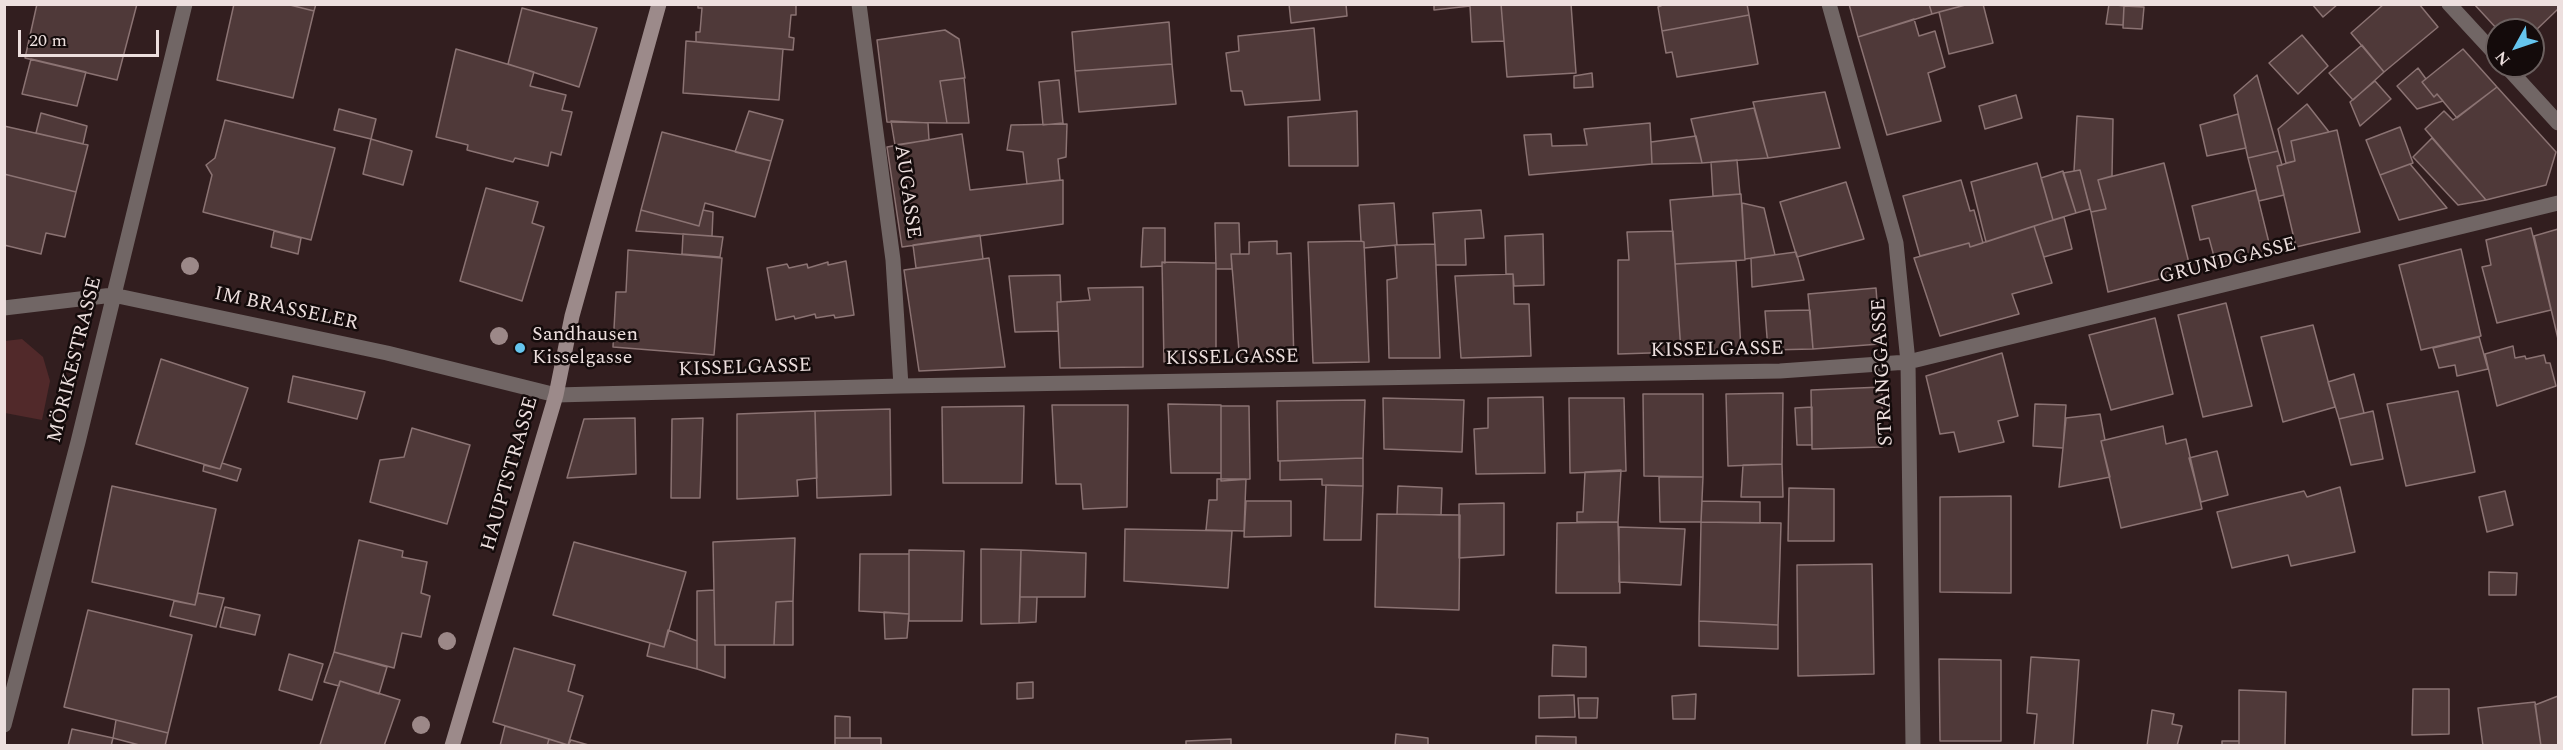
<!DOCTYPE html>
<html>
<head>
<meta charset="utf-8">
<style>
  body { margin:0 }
  #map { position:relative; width:2563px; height:750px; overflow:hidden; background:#321e1f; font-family:Spectral,serif }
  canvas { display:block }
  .frame { position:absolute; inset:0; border:6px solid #eddfde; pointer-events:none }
  .north { position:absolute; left:2485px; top:18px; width:60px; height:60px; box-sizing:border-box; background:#140b0b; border:2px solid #6b605f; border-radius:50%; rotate:230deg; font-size:16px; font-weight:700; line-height:24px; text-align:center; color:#eddfde }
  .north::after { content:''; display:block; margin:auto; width:21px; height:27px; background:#65c5ee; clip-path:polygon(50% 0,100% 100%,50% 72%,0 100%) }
  .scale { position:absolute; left:18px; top:30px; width:141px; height:27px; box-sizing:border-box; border:3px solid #eddfde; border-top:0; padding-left:8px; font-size:18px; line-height:21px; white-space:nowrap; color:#eddfde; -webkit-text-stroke:4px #140b0b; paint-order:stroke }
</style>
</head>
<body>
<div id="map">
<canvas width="2563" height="750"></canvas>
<div class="frame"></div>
<div class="north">N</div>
<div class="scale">20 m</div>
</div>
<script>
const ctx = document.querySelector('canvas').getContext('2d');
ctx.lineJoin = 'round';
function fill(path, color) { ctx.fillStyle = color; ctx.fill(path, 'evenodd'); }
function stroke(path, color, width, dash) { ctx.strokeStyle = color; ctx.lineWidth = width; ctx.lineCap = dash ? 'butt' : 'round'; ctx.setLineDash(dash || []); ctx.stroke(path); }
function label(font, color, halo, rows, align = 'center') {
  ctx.font = font + ' Spectral,serif'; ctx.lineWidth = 5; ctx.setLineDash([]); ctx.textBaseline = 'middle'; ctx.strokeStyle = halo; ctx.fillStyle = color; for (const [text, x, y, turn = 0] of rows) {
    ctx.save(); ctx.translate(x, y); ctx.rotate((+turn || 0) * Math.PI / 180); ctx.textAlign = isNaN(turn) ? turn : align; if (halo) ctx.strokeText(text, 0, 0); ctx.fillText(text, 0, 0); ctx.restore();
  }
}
fill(new Path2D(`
  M22,339L43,357L50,381L42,420L5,413V341Z`), '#51292a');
const building = new Path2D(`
  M37,4H137L117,80L25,58Z
  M234,4H286L314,11L293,98L217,80Z
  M286,4H316L314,11Z
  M698,4H796V15H791L789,37L794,38L793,50L696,42V32H700L702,8H698Z
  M1289,4H1346L1347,16L1291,23Z
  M1434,4H1501L1504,41L1472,42L1470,6L1434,10Z
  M1501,4H1571L1576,73L1507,77Z
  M1747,4L1749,15L1662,31L1658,7L1665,4Z
  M1849,4H1929L1932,14L1858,37Z
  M1929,4H1969L1932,14Z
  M1969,4H1983L1993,43L1949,54L1939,12Z
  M2109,4L2124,6L2123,25L2106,24Z
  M2312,4H2338L2323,17Z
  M2384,4H2419L2438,27L2384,72L2351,33Z
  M2474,4H2558V9L2533,33V30H2498Z
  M2124,6L2144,7L2142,29L2123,28Z
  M522,8L597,28L579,87L508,64Z
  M1749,15L1758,64L1677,77L1672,52L1666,53L1662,31Z
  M1914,19L1919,36L1935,31L1945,67L1928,73L1941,121L1887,135L1858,37Z
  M1169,22L1172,64L1075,71L1072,32Z
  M1314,28L1320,100L1245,105L1242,91H1231L1226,53L1239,51L1238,36Z
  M945,30L959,39L965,78L940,81L947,123L887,122L877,40Z
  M2302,35L2328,66L2298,94L2269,63Z
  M686,41L783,49L779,100L683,93Z
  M2362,45L2384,72L2353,100L2329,73Z
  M456,49L534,72L530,86L566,95L562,110L572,112L571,116L561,155L551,152L548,166L515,158L513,162L467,150L468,145L436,137Z
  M2463,49L2497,87L2457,118L2437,94L2434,97L2422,82Z
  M31,59L86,72L77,106L22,94Z
  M1172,64L1176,104L1079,112L1075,71Z
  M2418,68L2426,79L2422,82L2434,97L2437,94L2443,101L2417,109L2397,86Z
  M1592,73L1593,87L1574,88V76Z
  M2257,75L2278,151L2248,158L2234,95Z
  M964,78L969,123H947L940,81Z
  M1059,80L1063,123L1043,125L1039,82Z
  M2375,81L2391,99L2360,126L2350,102Z
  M2497,87L2556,152L2546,185L2486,200L2425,129L2444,111L2453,120Z
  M1825,92L1840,148L1768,158L1753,102Z
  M2016,95L2022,118L1985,129L1979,106Z
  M2307,104L2329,132L2291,141L2295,161L2286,163L2278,129Z
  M1754,108L1768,158L1702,163L1691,119Z
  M339,109L376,119L371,139L334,130Z
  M749,111L783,120L771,161L735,152Z
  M1357,111L1358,166H1289L1288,117Z
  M41,113L87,126L83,144L36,133Z
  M2238,114L2246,148L2207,156L2200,125Z
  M2077,116L2113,119L2112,176L2098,180L2106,209L2091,212L2080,170L2074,171Z
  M225,120L335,148L311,240L203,212L212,175L206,165L215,158Z
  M891,121L928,123L929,140L895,145Z
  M1650,123L1652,164L1529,175L1524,135L1551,134L1552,146L1587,145L1584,129Z
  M1067,124L1066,157L1058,159L1060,180L1027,184L1023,152L1007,150L1011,125Z
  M4,126L88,145L76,192L4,174Z
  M2400,127L2413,163L2380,175L2366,140Z
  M2337,130L2360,232L2296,247L2277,166L2295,161L2291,141Z
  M662,132L771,161L755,217L705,203L699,226L641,210Z
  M962,134L970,190L1063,180V224L902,247L887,147Z
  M1696,136L1702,163L1652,164L1651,142Z
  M2432,138L2486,200L2458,205L2413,157Z
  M371,139L412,151L403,185L363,174Z
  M2278,151L2282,165L2277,166L2284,195L2259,201L2248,158Z
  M1737,160L1740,194L1713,196L1711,162Z
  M2037,163L2053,220L1986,242L1971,182Z
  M2164,163L2191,271L2108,292L2091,212L2106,209L2098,180Z
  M2410,164L2447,208L2399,220L2380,175Z
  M2080,170L2090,209L2076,213L2063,173Z
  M2063,171L2076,213L2053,220L2041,178Z
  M4,174L76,192L65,237L46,233L41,254L4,245Z
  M1961,180L1970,211L1974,210L1983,243L1970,247L1969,243L1920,256L1903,196Z
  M1846,182L1864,239L1797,257L1780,202Z
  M486,188L538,202L532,223L544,227L522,301L460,281Z
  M2256,190L2271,251L2216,264L2209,238L2200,240L2192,206Z
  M1741,194L1745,260L1675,264L1670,200Z
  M1394,203L1397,245L1364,248V242L1361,241L1359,205Z
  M1742,203L1764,208L1775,255L1745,259Z
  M641,210L699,226L703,210L713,212L712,236L636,231Z
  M1481,210L1484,238L1465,239L1466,265H1436L1433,213Z
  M2064,217L2072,249L2044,257L2034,226Z
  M1215,223H1239L1240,254H1231L1232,269H1216Z
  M2034,226L2052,283L2012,294L2019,314L1940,336L1914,258L1969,243L1970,247Z
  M1143,228H1165V263L1162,262V266L1141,267Z
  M2531,228L2551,310L2497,323L2482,267L2491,265L2486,240Z
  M2558,229V339L2534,236Z
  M274,231L301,238L298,254L271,247Z
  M1673,231L1681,352L1618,354V260H1629L1627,232Z
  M683,234L723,237L720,257L682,254Z
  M1543,234L1544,285L1514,286L1513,274H1506L1505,236Z
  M980,235L983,259L916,268L913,245Z
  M1277,241V254L1291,253L1294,362L1240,363L1231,254H1249V242Z
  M1361,241L1364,242L1369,362L1313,363L1308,242Z
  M1435,244L1440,358H1389L1387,280L1397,278L1395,245Z
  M2461,249L2481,336L2421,350L2399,265Z
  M628,250L722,258L714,355L613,347L616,292H626Z
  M1796,252L1804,280L1752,287L1751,258Z
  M989,258L1005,367L919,371L904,270Z
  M846,261L854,315L835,318L834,315L816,318L815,314L795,319L794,316L776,320L767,268L787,264L789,268L807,264L808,268L828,262V265Z
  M1736,261L1741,350L1681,352L1675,264Z
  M1162,262L1216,263V362H1164Z
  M1513,274L1514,304H1529L1531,356L1461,358L1455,276Z
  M1060,275L1061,302H1057L1058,331L1015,332L1009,276Z
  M1143,287V367L1060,368L1057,302L1090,300L1088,288Z
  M1876,288L1880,344L1813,349L1808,294Z
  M2226,303L2252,406L2203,417L2178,315Z
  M1810,310L1813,349L1768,350L1765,311Z
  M2155,318L2173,394L2111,410L2089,335Z
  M2313,325L2335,407L2283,422L2261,337Z
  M2479,337L2488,369L2457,376L2455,365L2439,368L2433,348Z
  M2513,346L2515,358L2525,356L2526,359L2544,355L2546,363H2550L2556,386L2497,406L2485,354Z
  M2002,353L2018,416L1998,421L2004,442L1959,452L1954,432L1940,434L1926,376Z
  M161,359L248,388L220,469L136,444Z
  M2354,374L2364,413L2339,419L2328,382Z
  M293,376L365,392L357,419L288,402Z
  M1882,387V447L1812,449L1811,390Z
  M2458,391L2475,472L2406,486L2387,404Z
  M1783,393L1782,464L1728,466L1726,394Z
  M1643,394H1703V477L1644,476Z
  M1543,397L1545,473L1476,474L1474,429L1488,428V398Z
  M1383,398L1464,400L1462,452L1384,449Z
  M1569,398H1624L1626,471L1570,473Z
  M1365,400L1363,458L1278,461L1277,401Z
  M1168,404L1221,405V473H1171Z
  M2035,404L2066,405L2063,448L2033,446Z
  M1052,405H1128L1127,507L1083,509L1081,484H1056Z
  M1024,406L1022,483H943L942,407Z
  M1221,406H1249L1250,479L1221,481Z
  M1812,407V445H1797L1795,408Z
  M890,409L891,495L817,498L815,411Z
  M815,411L817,478L797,480L798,496L737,499V414Z
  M2373,411L2383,459L2351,465L2339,419Z
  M2100,414L2105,440L2101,441L2110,477L2059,487L2066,418Z
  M635,418L636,474L567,478L584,419Z
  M703,418L700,498H671L672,419Z
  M2163,426L2166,444L2186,439L2202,509L2121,528L2101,441Z
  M412,428L470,445L447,524L370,502L380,460L404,457Z
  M2217,451L2228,495L2201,502L2189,458Z
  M1363,458V486L1322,485V479L1280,480V461Z
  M222,463L241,469L237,481L203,471L204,465L220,469Z
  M1782,464L1783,497H1741L1743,465Z
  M1621,470L1618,522H1577V512H1583L1585,472Z
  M1659,477H1703L1701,522H1660Z
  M1217,479H1246L1244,531L1206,530L1209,500H1217Z
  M1326,485L1363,486L1361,540H1324Z
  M112,486L216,509L195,605L92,582Z
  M1398,486L1442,488L1441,515L1397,514Z
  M2340,487L2355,552L2291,566L2288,555L2232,568L2217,512L2304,491L2307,497Z
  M1789,488L1834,489V541H1788Z
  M2505,491L2513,525L2487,532L2479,497Z
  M2011,496V593L1940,592V497Z
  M1246,501H1291V536L1244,537Z
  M1702,501L1760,502V523L1701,522Z
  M1504,503V555L1459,558V504Z
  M1377,514L1460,515L1459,610L1375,607Z
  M1618,522L1620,593H1556L1557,523Z
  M1701,522L1781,523L1778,625L1699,621Z
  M1619,527L1685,529L1681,585L1619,582Z
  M1125,529L1232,531L1228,588L1124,581Z
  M795,538L793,601L776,602L774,645H715L713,542Z
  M359,540L403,551L402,557L427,562L421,593L430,596L421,637L402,633L394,668L334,652Z
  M574,542L686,572L664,647L553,615Z
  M981,549L1021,550L1019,623L981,624Z
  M909,550L964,551L962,621H909Z
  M1021,550L1086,553L1085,597H1020Z
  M860,554H909V614L859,611Z
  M1872,564L1874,674L1798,676L1797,565Z
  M2489,572L2517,573L2516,595H2489Z
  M714,590L715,645H725V678L697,669V591Z
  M198,593L224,598L216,627L170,616L174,601L195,605Z
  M1020,597H1037L1036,622L1019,623Z
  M793,601V645H774L776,602Z
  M225,607L260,615L255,635L220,627Z
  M88,610L192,635L168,733L64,707Z
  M884,612L909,614L907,638L885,639Z
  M1699,621L1778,625V649L1699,646Z
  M668,630L697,641V669L647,656L650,643L664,647Z
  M1553,645L1586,647V677L1552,676Z
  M514,648L575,665L568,691L583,696L568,745L493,722Z
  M334,652L387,667L379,694L340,681L339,686L324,682Z
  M289,654L323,664L312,700L279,690Z
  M2031,657L2079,660L2073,746H2034L2037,714L2027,713Z
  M1939,659L2001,660V741H1940Z
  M340,681L400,700L384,746L320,745Z
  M1033,682V698L1017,699V683Z
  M2413,689H2449V734L2412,735Z
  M2239,690L2286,692L2285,746H2239Z
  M1696,694L1695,719H1673L1672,696Z
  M1574,695L1575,717L1539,718V696Z
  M2558,696V746H2541L2535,705Z
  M1578,698H1598L1597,718H1579Z
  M2535,702L2541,746H2483L2478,708Z
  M2152,710L2174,714L2172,724L2182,726L2177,746H2147Z
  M835,716L850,717V738H835Z
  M116,720L168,733L165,746H143L113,738Z
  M505,726L549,739L547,746H500Z
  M72,729L113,738L111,746H68Z
  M1396,734L1428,738V746H1395Z
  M1536,736L1576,737V746H1536Z
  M835,738H881V746H835Z
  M549,739L568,745L571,740L592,746H547Z
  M1231,739V746H1186V741Z
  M2222,741H2239V746H2222Z`);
fill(building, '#4f3939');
stroke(building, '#8b7373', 1.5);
stroke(new Path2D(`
  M859,4L893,260L901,386
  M1829,4L1896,243L1908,362L1913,746
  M2449,4L2497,56
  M2506,66L2558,123
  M4,308L113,295L387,353L556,395L901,386L1780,371L1908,362L2558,203
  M4,725L78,442L185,4`), '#716665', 15);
stroke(new Path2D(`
  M452,746L556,395L572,316L659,4`), '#9c8a8a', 15);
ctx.fillStyle = '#9c8888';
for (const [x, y] of [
  [190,266],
  [499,336],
  [447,641],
  [421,725]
]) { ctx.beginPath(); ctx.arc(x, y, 9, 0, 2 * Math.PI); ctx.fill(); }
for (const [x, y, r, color] of [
  [520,348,6,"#65c5ee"]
]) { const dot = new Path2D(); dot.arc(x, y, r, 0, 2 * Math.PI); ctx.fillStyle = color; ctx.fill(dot); stroke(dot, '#140b0b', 2); }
label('20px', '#eddfde', '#140b0b', [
  ["AUGASSE",906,192,82],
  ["GRUNDGASSE",2228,262,-14],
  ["IM BRASSELER",286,310,12],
  ["KISSELGASSE",1717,351,-1],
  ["KISSELGASSE",1232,359,-1],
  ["MÖRIKESTRASSE",76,360,-76],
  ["KISSELGASSE",745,369,-2],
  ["STRANGGASSE",1884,372,-93],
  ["HAUPTSTRASSE",511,474,-74]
]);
label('20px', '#eddfde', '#140b0b', [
  ["Sandhausen",532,336],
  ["Kisselgasse",532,359]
], 'left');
</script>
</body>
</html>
